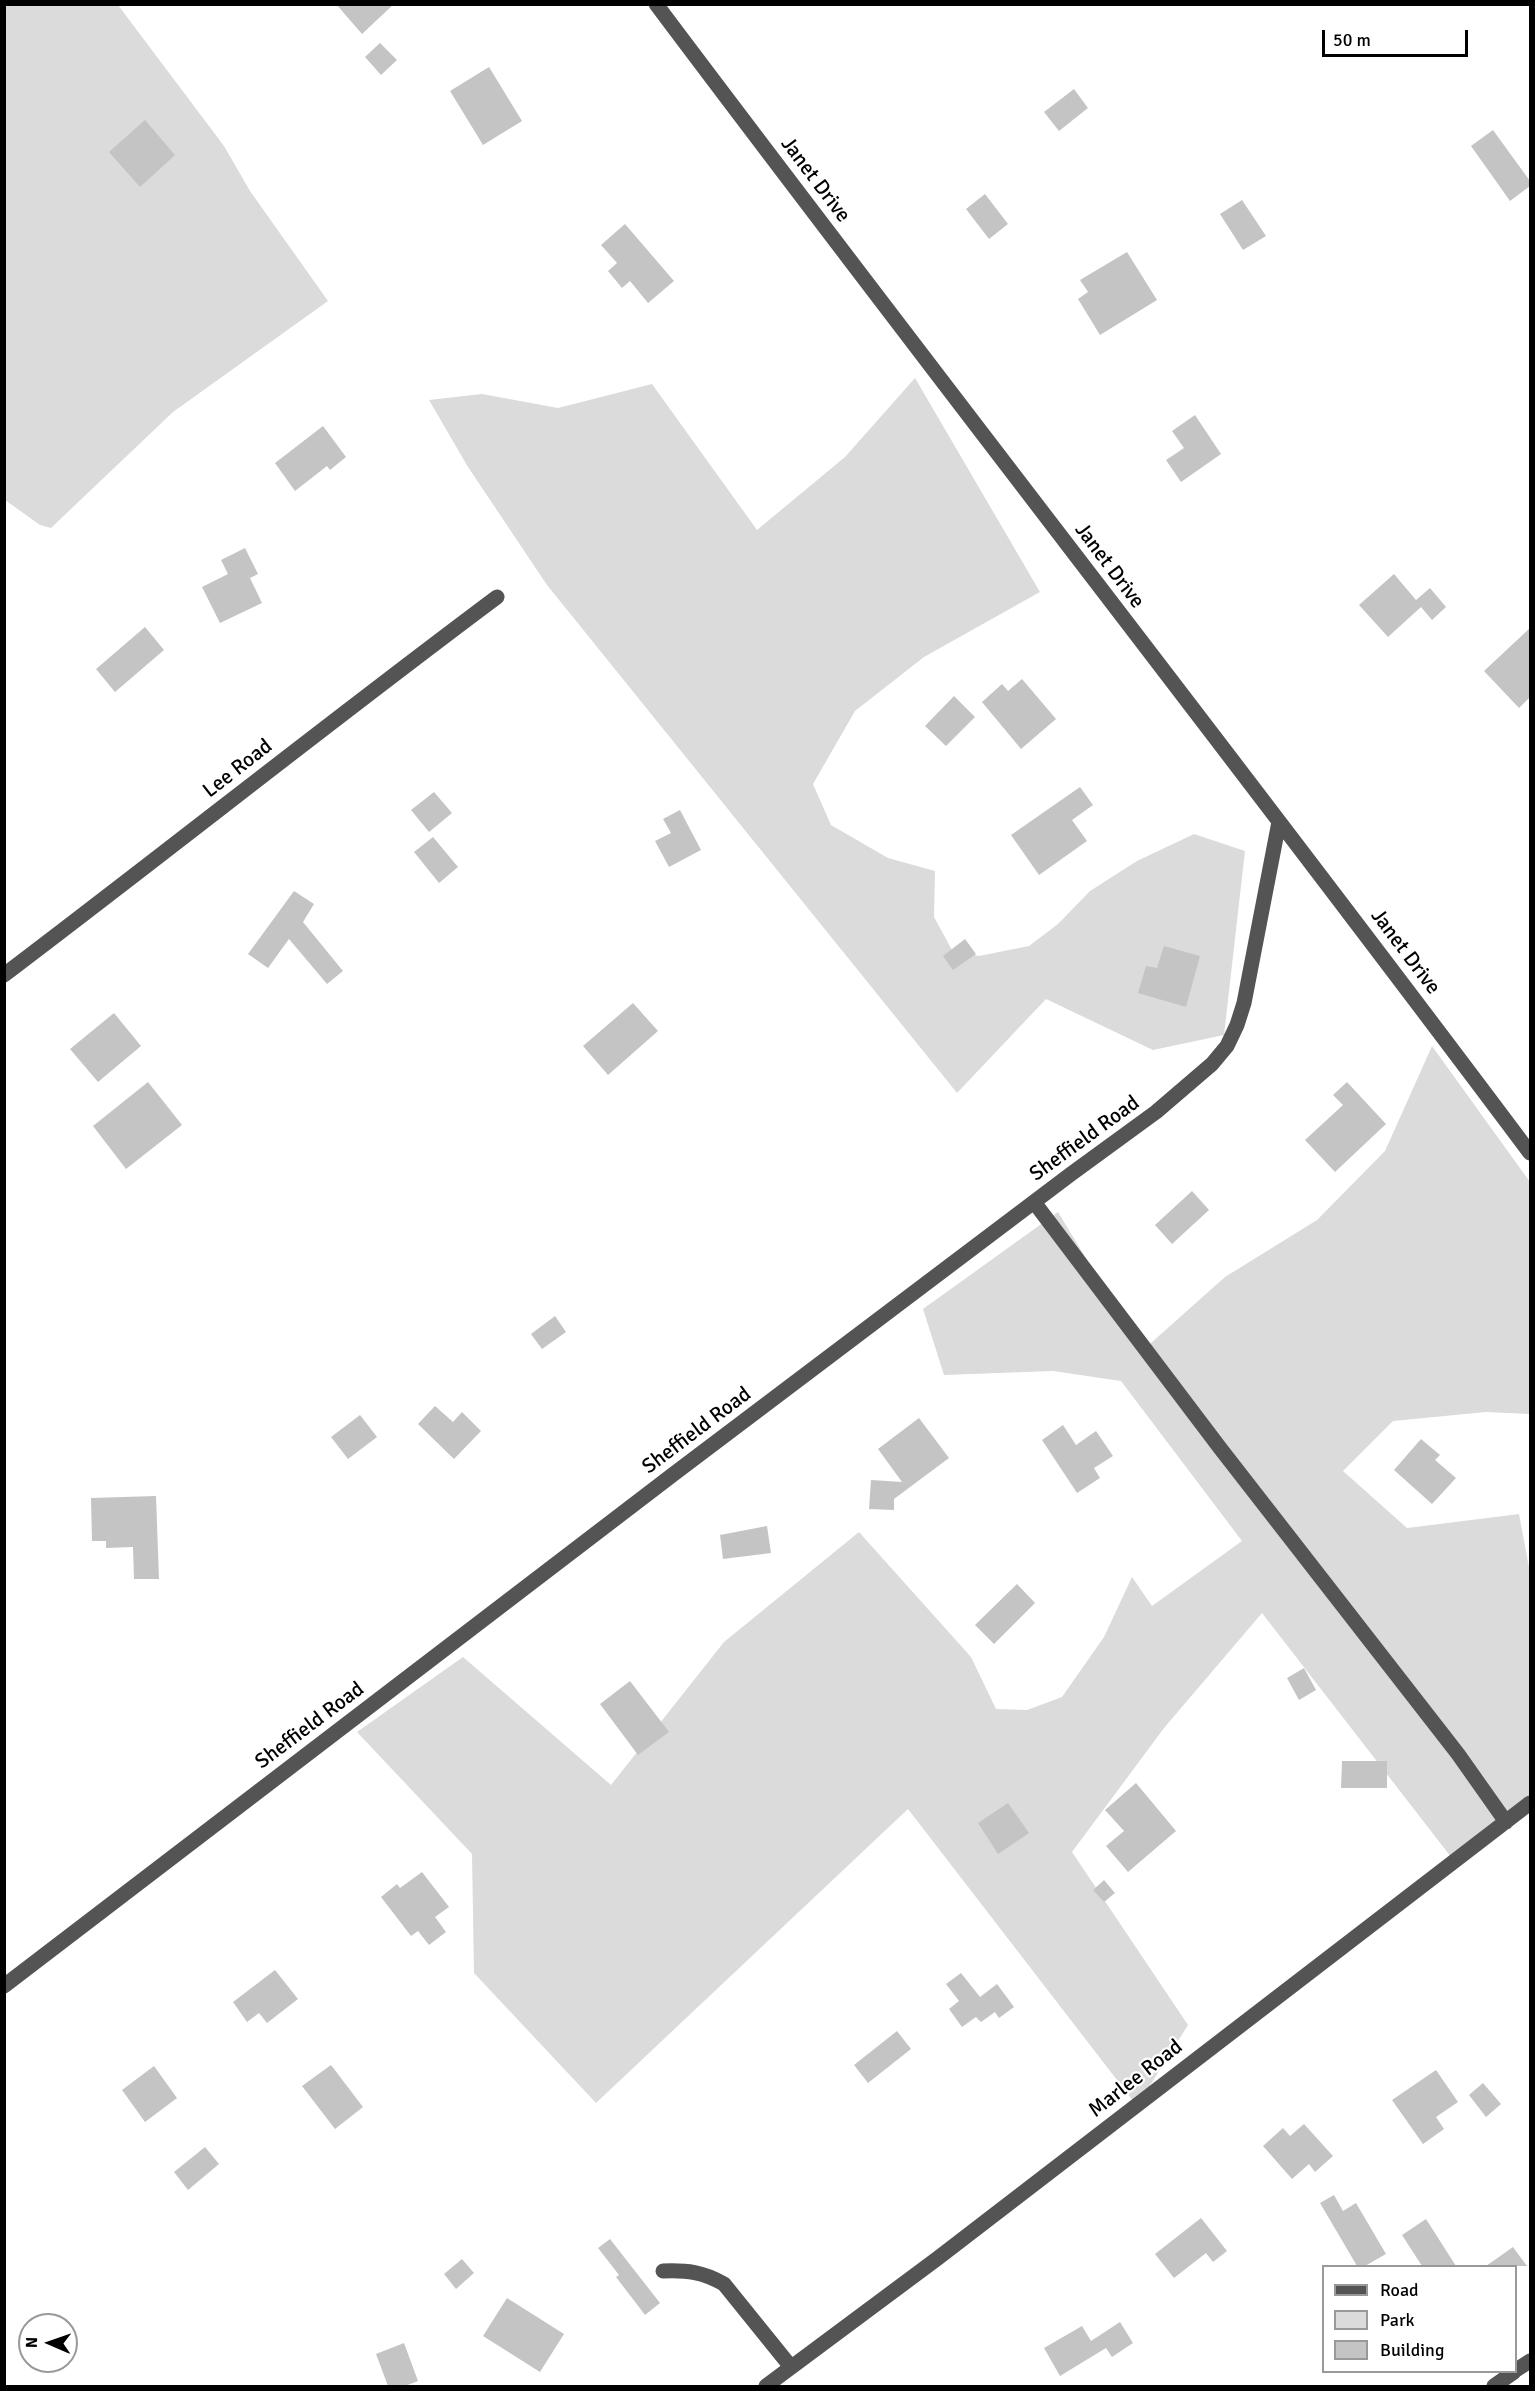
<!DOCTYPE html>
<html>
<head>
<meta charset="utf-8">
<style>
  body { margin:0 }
  #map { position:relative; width:1535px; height:2391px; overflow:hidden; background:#fff; font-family:Signika,sans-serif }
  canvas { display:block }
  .frame { position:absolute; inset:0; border:6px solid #000; pointer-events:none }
  .legend { position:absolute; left:1322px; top:2265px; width:195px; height:108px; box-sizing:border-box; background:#fff; border:2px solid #999; margin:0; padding:8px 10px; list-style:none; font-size:18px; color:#000 }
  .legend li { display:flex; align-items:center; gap:12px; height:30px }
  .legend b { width:30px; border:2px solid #999 }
  .north { position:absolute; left:18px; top:2313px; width:60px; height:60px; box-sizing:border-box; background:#fff; border:2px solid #999; border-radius:50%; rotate:272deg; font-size:16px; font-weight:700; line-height:24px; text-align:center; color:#000 }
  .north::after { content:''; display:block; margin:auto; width:21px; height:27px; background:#000; clip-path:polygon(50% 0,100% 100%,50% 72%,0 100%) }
  .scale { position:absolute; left:1322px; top:30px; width:146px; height:27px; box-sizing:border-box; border:3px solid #000; border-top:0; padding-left:8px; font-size:18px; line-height:21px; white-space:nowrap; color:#000; -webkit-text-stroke:4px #fff; paint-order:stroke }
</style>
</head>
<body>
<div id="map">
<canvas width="1535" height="2391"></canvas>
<div class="frame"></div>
<ul class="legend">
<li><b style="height:8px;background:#545454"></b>Road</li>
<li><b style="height:16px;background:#dbdbdb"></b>Park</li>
<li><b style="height:16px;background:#c4c4c4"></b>Building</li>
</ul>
<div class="north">N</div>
<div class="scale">50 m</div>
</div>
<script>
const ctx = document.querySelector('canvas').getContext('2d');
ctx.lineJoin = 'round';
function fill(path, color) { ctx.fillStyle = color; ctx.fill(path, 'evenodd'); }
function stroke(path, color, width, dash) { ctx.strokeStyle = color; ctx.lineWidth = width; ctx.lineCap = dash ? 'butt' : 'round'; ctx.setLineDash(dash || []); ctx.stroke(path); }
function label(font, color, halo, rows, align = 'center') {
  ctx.font = font + ' Signika,sans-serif'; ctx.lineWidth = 4.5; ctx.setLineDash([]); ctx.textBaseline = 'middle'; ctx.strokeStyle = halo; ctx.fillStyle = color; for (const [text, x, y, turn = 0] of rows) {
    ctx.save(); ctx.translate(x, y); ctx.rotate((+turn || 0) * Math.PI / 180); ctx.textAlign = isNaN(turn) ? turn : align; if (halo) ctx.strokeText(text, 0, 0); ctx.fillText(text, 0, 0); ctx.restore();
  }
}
fill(new Path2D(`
  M5,5H118L224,146L250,191L328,301L173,412L51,528L40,525L5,500Z
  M915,378L1040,592L924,657L855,711L813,784L831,825L888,858L935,871L934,917L952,950L979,956L1029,946L1058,924L1090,891L1137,861L1194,834L1245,851L1224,1035L1153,1050L1046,999L957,1093L547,585L468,467L429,400L482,394L558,408L652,384L757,530L845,457Z
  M1432,1046L1530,1182V1414L1486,1412L1393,1421L1343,1471L1407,1528L1519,1514L1530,1573V1807L1458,1866L1262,1613L1164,1728L1072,1852L1188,2025L1137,2106L908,1809L596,2103L474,1973L472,1854L357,1732L463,1657L611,1785L724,1642L859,1532L971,1657L996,1709L1027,1710L1062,1697L1104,1637L1132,1577L1152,1606L1242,1541L1121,1381L1053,1371L944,1375L923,1309L1058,1212L1142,1351L1225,1277L1317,1220L1385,1151Z`), '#dbdbdb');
fill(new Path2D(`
  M336,4H394L362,34Z
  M380,43L397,60L381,75L365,57Z
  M489,67L522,121L483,145L450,91Z
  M1074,89L1088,108L1059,131L1044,112Z
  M145,120L175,155L140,187L109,152Z
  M1493,130L1530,181V186L1510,201L1471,146Z
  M985,194L1008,224L989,239L966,209Z
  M1242,200L1266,236L1243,250L1220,214Z
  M625,224L674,281L648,303L630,281L622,288L608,271L617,263L601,245Z
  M1127,252L1157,300L1100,335L1078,299L1088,292L1080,280Z
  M1195,415L1221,454L1181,482L1166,460L1184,448L1172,431Z
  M323,426L346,457L330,470L327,466L295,491L275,463Z
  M245,548L258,574L250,578L262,603L220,623L202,587L228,574L221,560Z
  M1394,574L1416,600L1430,588L1446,607L1432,620L1421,607L1388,637L1359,605Z
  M145,627L164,650L115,692L96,669Z
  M1530,628V697L1519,708L1484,671Z
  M1022,679L1056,719L1021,749L982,702L1002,684L1008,691Z
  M954,696L975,717L946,746L925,726Z
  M1080,787L1093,805L1072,820L1087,841L1039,875L1011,835Z
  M434,792L452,813L429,832L411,810Z
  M680,810L701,850L669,867L655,841L671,833L663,819Z
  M433,837L458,867L439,883L414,852Z
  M294,891L314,904L303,922L343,971L327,984L289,939L268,968L248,954Z
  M965,939L976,954L953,970L943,956Z
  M1164,946L1200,956L1186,1007L1138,993L1146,966L1157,968Z
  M633,1003L658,1031L608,1075L583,1046Z
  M114,1013L141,1046L98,1082L70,1049Z
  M148,1082L182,1125L126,1169L93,1126Z
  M1347,1082L1386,1124L1335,1172L1305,1140L1343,1105L1333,1095Z
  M1192,1191L1209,1210L1172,1244L1155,1225Z
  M555,1316L566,1332L542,1349L531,1334Z
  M435,1406L453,1422L462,1412L481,1431L454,1459L418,1424Z
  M360,1415L377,1437L348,1459L331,1437Z
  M919,1418L949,1458L894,1499V1510L869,1509L871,1480L902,1482L878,1449Z
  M1063,1425L1076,1445L1096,1431L1113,1456L1094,1468L1100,1478L1077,1493L1042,1440Z
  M1421,1439L1440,1455L1435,1460L1456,1478L1432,1504L1394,1470Z
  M156,1496L159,1579H134L133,1547L106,1548V1541H92L91,1498Z
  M767,1526L771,1553L723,1559L720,1535Z
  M1017,1584L1035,1603L994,1644L975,1625Z
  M1304,1668L1316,1690L1299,1700L1287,1678Z
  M630,1681L669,1732L638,1755L600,1704Z
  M1342,1761H1387V1788H1341Z
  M1136,1783L1176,1831L1128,1872L1106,1846L1124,1831L1105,1810Z
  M1008,1803L1029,1833L998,1854L978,1823Z
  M422,1872L449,1907L435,1917L446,1932L429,1945L418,1931L411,1936L381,1897L397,1884L400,1888Z
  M1104,1880L1115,1893L1104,1902L1093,1890Z
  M275,1970L298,1999L267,2023L259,2013L247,2022L233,2002Z
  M961,1973L980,1997L997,1984L1014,2007L999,2018L995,2012L981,2022L976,2017L962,2027L949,2009L959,2001L946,1984Z
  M897,2031L911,2049L868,2083L854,2065Z
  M331,2065L363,2107L335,2129L302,2086Z
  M154,2066L177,2098L145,2122L122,2090Z
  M1436,2070L1458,2102L1436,2117L1444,2129L1423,2144L1392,2100Z
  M1483,2083L1501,2104L1486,2117L1469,2095Z
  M1304,2124L1333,2156L1315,2172L1309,2164L1292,2179L1263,2146L1283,2128L1290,2136Z
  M205,2147L219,2164L188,2190L174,2172Z
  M1334,2195L1343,2211L1356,2203L1386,2254L1365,2266H1357L1320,2203Z
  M1201,2218L1227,2251L1213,2262L1206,2253L1174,2278L1155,2254Z
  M1426,2219L1456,2266H1422L1402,2235Z
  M610,2239L660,2303L645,2315L616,2277L619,2275L598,2248Z
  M1513,2247L1527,2266H1486Z
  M462,2259L474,2273L456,2289L444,2274Z
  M507,2298L564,2334L540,2372L483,2336Z
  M1120,2322L1133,2343L1112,2357L1106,2348L1060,2376L1044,2348L1082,2326L1091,2341Z
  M404,2343L418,2381L405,2386H388L376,2354Z`), '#c4c4c4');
stroke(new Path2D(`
  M656,4C945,389 1242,768 1530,1153
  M4,975C169,850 331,721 497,597
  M1034,1202L1220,1448L1458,1754L1506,1822
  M4,1986L675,1473L1071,1174L1156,1112L1212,1064L1227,1046L1237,1025L1244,1003L1279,822
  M663,2271C687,2270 703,2272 724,2284L791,2367
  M1516,2370L1530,2361
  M766,2386L938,2258L1530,1803
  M1494,2386L1514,2372`), '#545454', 15);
label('21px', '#000', '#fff', [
  ["Janet Drive",815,180,53],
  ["Janet Drive",1109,566,53],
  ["Lee Road",238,769,-38],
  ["Janet Drive",1405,952,53],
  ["Sheffield Road",1085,1139,-36],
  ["Sheffield Road",697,1431,-37],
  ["Sheffield Road",310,1726,-37],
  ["Marlee Road",1136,2079,-38]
]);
</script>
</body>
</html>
